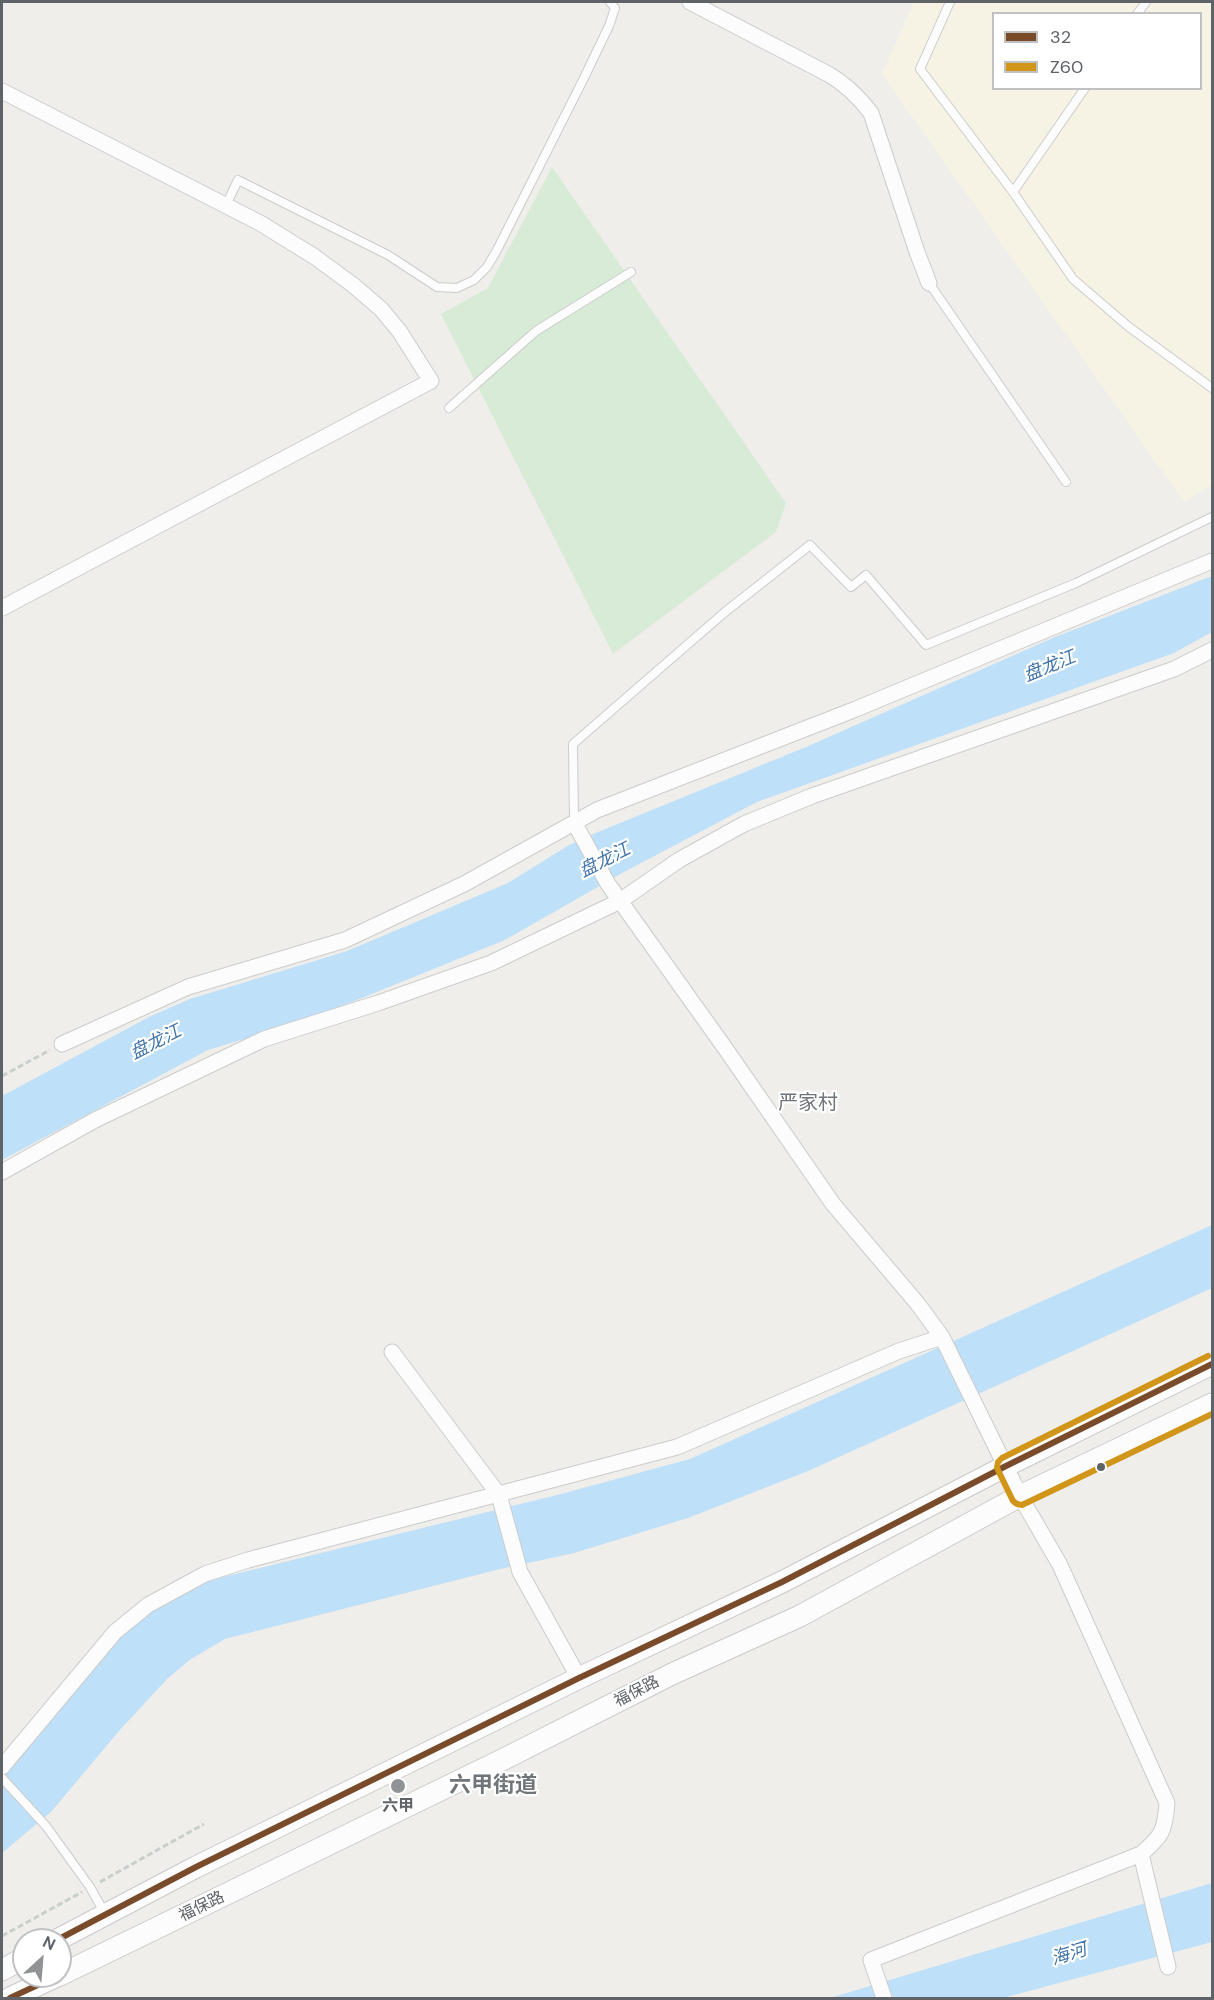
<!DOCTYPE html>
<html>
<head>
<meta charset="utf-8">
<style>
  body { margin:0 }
  #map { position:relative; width:1214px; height:2000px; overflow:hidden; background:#efeeea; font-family:"DM Sans",sans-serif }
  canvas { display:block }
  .frame { position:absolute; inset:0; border:3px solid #5f6368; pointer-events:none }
  .legend { position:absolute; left:992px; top:12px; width:210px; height:78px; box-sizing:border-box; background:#fff; border:2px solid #bfc1c3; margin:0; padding:8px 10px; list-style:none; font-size:18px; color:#5f6368 }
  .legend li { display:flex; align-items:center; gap:12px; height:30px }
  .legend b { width:30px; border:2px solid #bfc1c3 }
  .north { position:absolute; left:12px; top:1928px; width:60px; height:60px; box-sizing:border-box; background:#fff; border:2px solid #bfc1c3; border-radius:50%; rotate:26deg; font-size:16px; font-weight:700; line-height:24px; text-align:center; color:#5f6368 }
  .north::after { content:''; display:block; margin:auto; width:21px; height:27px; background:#919496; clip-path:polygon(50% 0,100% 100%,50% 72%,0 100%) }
</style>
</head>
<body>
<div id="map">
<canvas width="1214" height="2000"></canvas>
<div class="frame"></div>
<ul class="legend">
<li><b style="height:8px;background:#7a4b2a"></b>32</li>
<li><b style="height:8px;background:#d1951a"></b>Z60</li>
</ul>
<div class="north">N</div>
</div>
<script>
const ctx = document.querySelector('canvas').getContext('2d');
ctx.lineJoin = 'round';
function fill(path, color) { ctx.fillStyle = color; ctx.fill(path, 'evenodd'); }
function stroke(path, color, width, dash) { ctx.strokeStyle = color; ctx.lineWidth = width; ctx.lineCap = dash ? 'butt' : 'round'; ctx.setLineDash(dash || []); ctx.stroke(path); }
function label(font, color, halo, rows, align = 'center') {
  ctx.font = font + ' "DM Sans","Noto Sans SC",sans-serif'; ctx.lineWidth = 4.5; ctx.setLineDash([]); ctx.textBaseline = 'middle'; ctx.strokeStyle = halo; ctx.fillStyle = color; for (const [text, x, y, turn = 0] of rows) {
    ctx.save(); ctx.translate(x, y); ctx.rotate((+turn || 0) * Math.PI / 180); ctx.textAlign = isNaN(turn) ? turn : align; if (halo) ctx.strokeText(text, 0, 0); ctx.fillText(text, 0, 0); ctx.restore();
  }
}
fill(new Path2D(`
  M914,2H1212V485L1184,502L882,74ZM994,14H1200V88H994Z`), '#f7f3e4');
fill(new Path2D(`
  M552,167L786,503L776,532L613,654L441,314L488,288Z`), '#d8ebd6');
fill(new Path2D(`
  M1212,576V632L1174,653L757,802L624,872L505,940L310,1019L208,1050L2,1160V1096L149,1017L190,999L347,951L508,883L569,845L598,832L806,747L1055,637Z
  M1212,1225V1288L808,1471L688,1518L574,1553L496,1570L225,1639L191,1659L167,1679L119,1731L51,1812L2,1853V1773L105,1652L140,1618L173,1597L207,1581L561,1494L690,1459Z
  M1212,1883V1942L1003,1998H830Z`), '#bfe0f9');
const service = new Path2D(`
  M950,2L920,69L1013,192L1073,279L1129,327L1212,388
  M1137,14L1146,2
  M1013,192L1085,88
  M226,205L238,180L388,255L437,287L457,288L474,280L487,267L497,250L584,78L609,26L615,8L610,2
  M929,283L1066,482
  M449,408L536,331L631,272
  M574,822L573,744L725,612L810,545L851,587L866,575L926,645L1076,583L1212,517
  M2,1778L46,1826L90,1887L104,1912`);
const minor = new Path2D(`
  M690,2L828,74C846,84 858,96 871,113L917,252L929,283
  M2,91L260,223L315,257L353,285L381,309L400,332L431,381L2,608
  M575,824L608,884L725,1048L833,1204L917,1303L942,1337L1020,1496L1060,1565L1167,1803C1165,1831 1162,1836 1141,1854L871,1960L884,1998
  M62,1044L188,987L345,940L464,884L597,810L856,709L1212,561
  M2,1172L95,1120L264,1039L378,1003L491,963L620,901L679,860L744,824L812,796L1174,669L1212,650
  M392,1352L499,1495L520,1572L579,1678
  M2,1767L115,1632L148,1605L205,1574L248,1560L677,1447L899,1351L942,1337
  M1141,1854L1168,1967`);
const secondary = new Path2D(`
  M57,1940L196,1867L579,1678L782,1582L1006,1466L1212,1364
  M2,1970L24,1958
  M60,1975L502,1760L672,1674L800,1616L1020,1496L1212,1404
  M10,1998L57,1976`);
stroke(service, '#cbcccc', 10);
stroke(minor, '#cbcccc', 17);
stroke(secondary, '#cacacb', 23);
stroke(new Path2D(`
  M2,1076L50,1050
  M100,1882L204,1824
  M2,1936L82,1892`), '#cacfcc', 3, [6, 3]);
stroke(service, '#fdfcfc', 8);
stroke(minor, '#fdfcfc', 15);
stroke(secondary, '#fdfcfc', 21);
stroke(new Path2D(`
  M57,1940L196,1867L579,1678L782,1582L1006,1466L1212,1364
  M10,1998L57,1976`), '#7a4b2a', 6);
stroke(new Path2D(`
  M1208,1356L1002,1458L998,1462L997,1468L1013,1501L1017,1504L1022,1505L1212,1414`), '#d1951a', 6);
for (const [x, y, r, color] of [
  [1101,1467,5,"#5f6368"],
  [398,1786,8,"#919496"]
]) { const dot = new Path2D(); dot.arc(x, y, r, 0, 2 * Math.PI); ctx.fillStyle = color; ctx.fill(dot); stroke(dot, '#fff', 2); }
label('16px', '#5f6368', '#fff', [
  ["福保路",637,1692,-27],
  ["福保路",202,1907,-26]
]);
label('bold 16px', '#5f6368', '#fff', [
  ["六甲",398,1807]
]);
label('italic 18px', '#4174aa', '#fff', [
  ["盘龙江",1050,667,-22],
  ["盘龙江",605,861,-27],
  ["盘龙江",156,1043,-27],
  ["海河",1069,1955,-17]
]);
label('20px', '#70757a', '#fff', [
  ["严家村",808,1104]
]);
label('bold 22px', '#70757a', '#fff', [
  ["六甲街道",493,1786]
]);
</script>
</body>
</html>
